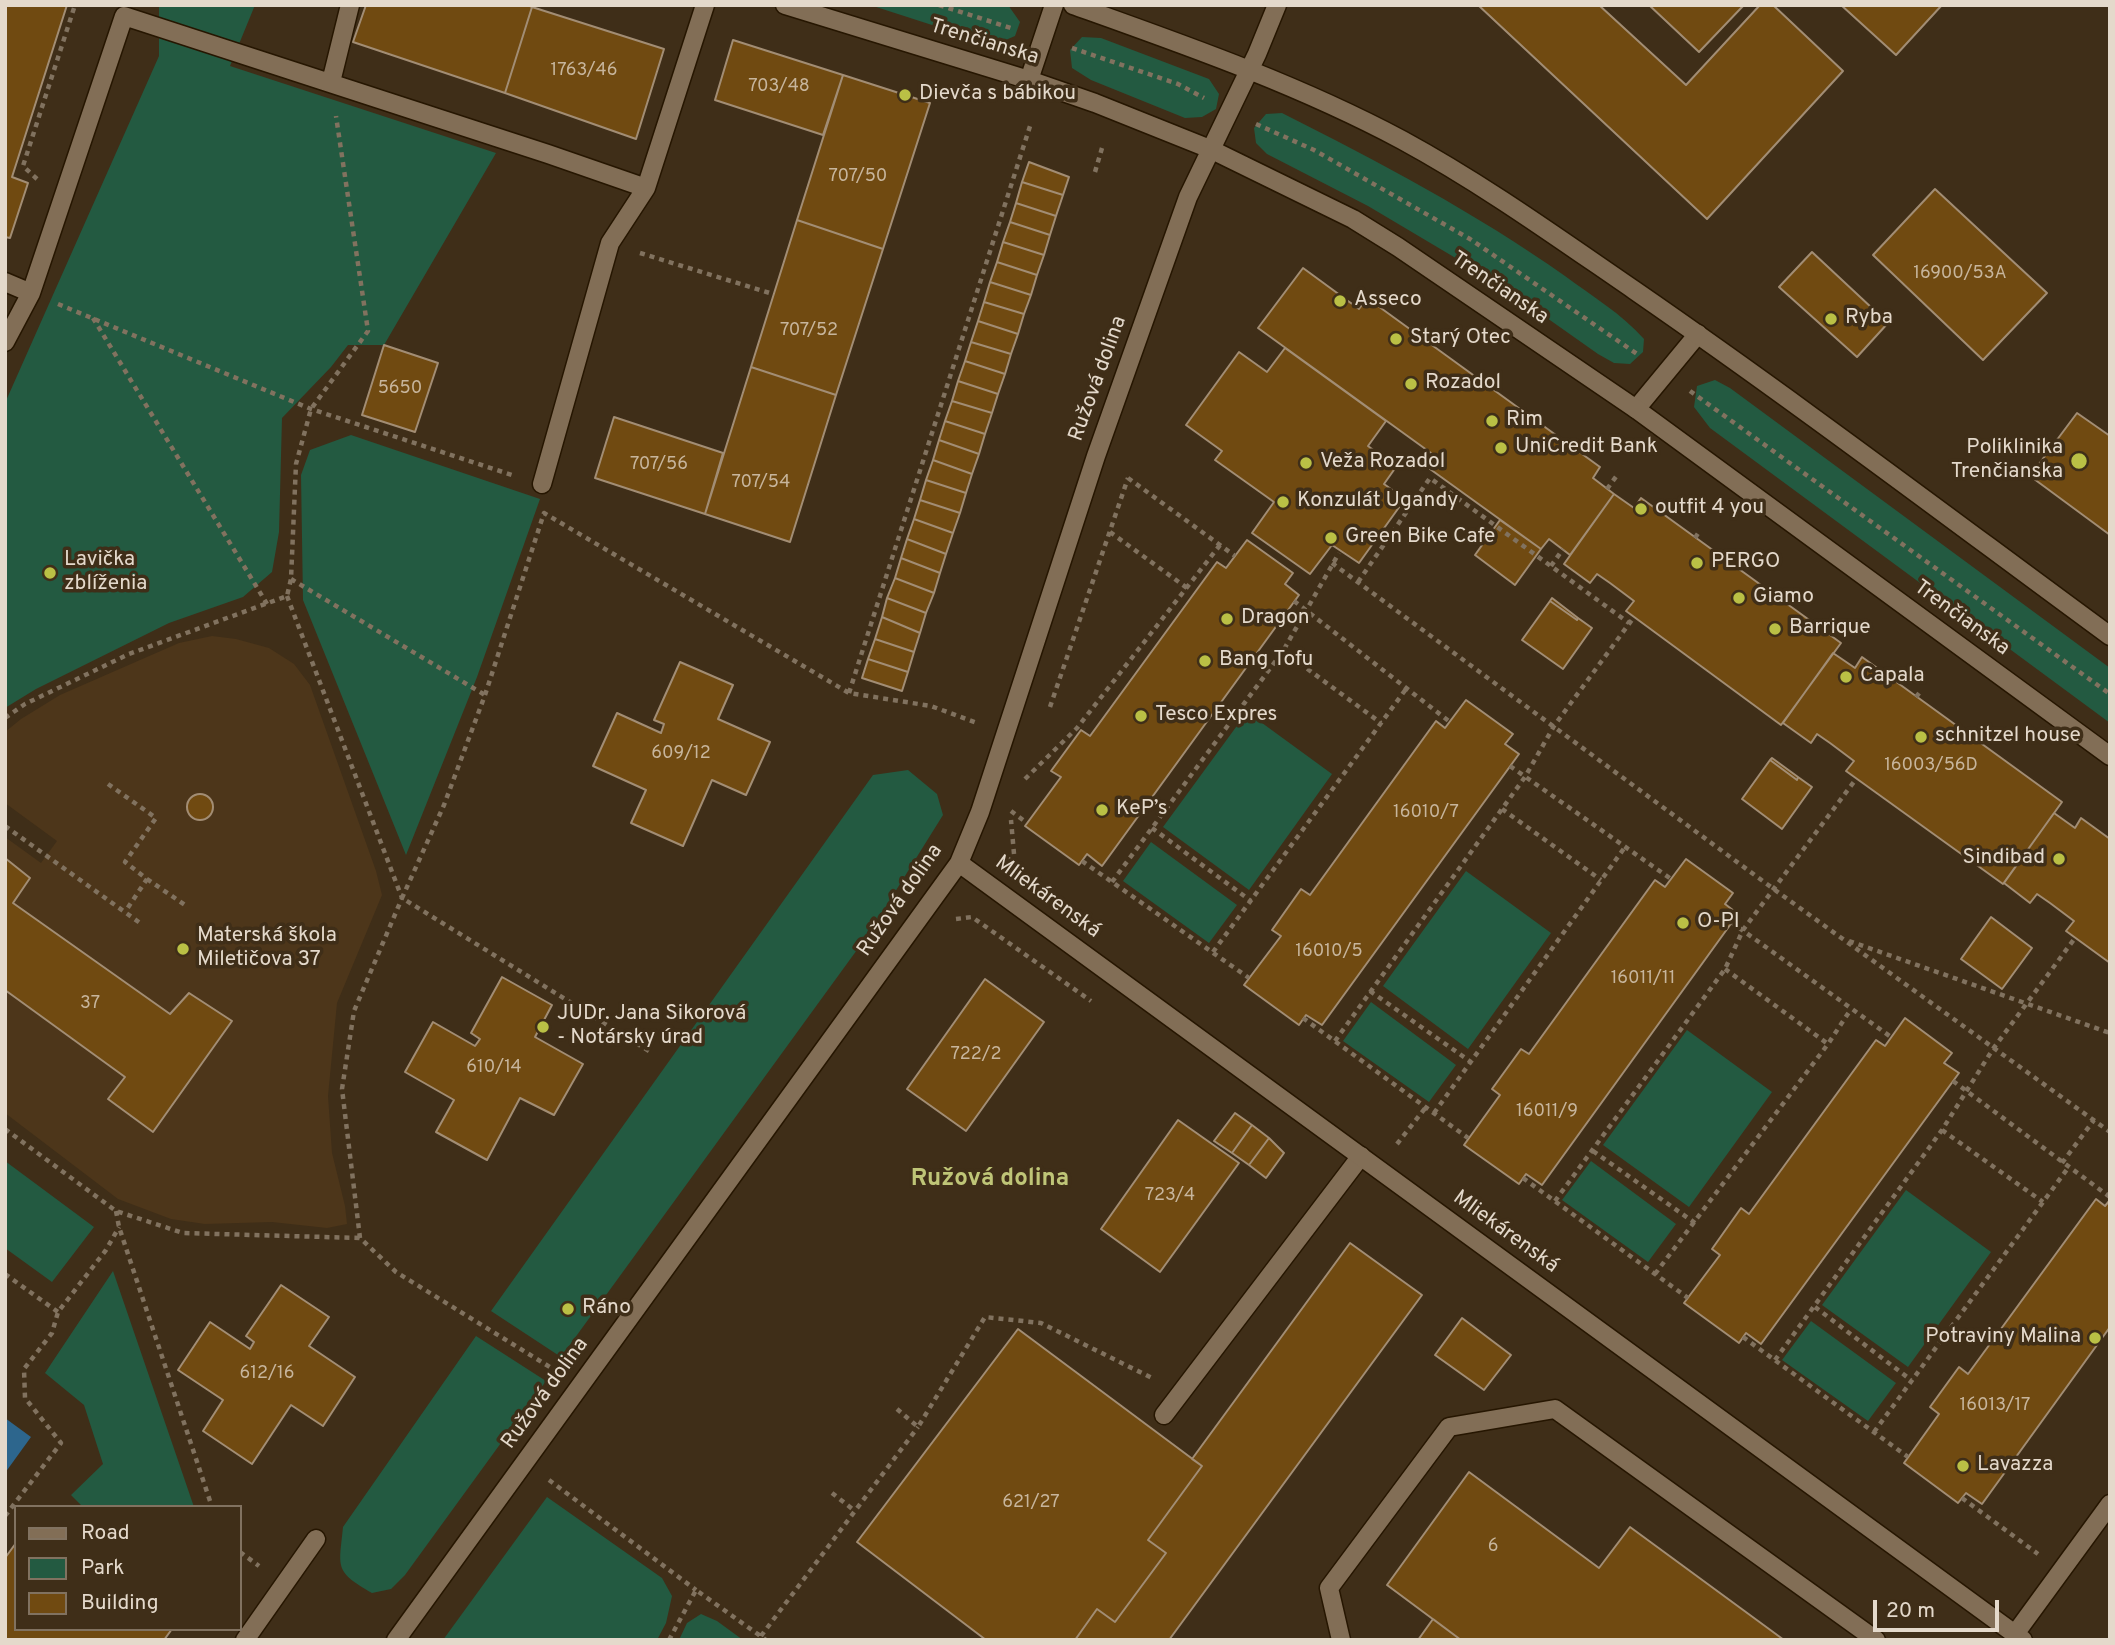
<!DOCTYPE html>
<html>
<head>
<meta charset="utf-8">
<style>
  body { margin:0 }
  #map { position:relative; width:2115px; height:1645px; overflow:hidden; background:#3f2e18; font-family:Overpass,sans-serif }
  canvas { display:block }
  .frame { position:absolute; inset:0; border:7px solid #e4d9cb; pointer-events:none }
  .legend { position:absolute; left:14px; top:1505px; width:228px; height:126px; box-sizing:border-box; background:#3f2e18; border:2px solid #817260; margin:0; padding:9px 12px; list-style:none; font-size:21px; color:#e4d9cb }
  .legend li { display:flex; align-items:center; gap:14px; height:35px }
  .legend b { width:35px; border:2px solid #817260 }
  .scale { position:absolute; left:1873px; top:1600px; width:126px; height:32px; box-sizing:border-box; border:4px solid #e4d9cb; border-top:0; padding-left:9px; font-size:21px; line-height:24px; white-space:nowrap; color:#e4d9cb; -webkit-text-stroke:5px #3f2e18; paint-order:stroke }
</style>
</head>
<body>
<div id="map">
<canvas width="2115" height="1645"></canvas>
<div class="frame"></div>
<ul class="legend">
<li><b style="height:9px;background:#826e56"></b>Road</li>
<li><b style="height:19px;background:#235a41"></b>Park</li>
<li><b style="height:19px;background:#704a11"></b>Building</li>
</ul>
<div class="scale">20 m</div>
</div>
<script>
const ctx = document.querySelector('canvas').getContext('2d');
ctx.lineJoin = 'round';
function fill(path, color) { ctx.fillStyle = color; ctx.fill(path, 'evenodd'); }
function stroke(path, color, width, dash) { ctx.strokeStyle = color; ctx.lineWidth = width; ctx.lineCap = dash ? 'butt' : 'round'; ctx.setLineDash(dash || []); ctx.stroke(path); }
function label(font, color, halo, rows, align = 'center') {
  ctx.font = font + ' Overpass,sans-serif'; ctx.lineWidth = 7; ctx.setLineDash([]); ctx.textBaseline = 'middle'; ctx.strokeStyle = halo; ctx.fillStyle = color; for (const [text, x, y, turn = 0] of rows) {
    ctx.save(); ctx.translate(x, y); ctx.rotate((+turn || 0) * Math.PI / 180); ctx.textAlign = isNaN(turn) ? turn : align; if (halo) ctx.strokeText(text, 0, 0); ctx.fillText(text, 0, 0); ctx.restore();
  }
}
fill(new Path2D(`
  M212,636L236,639L269,648L294,664L310,685L376,871L382,895L337,1003L328,1096L332,1153L345,1206L347,1224L327,1228L272,1222L205,1224L171,1219L118,1199L5,1113V837L41,863L57,841L5,803V732L21,719L60,695L179,643Z`), '#4d361a');
fill(new Path2D(`
  M159,5H255L230,66L496,153L384,345H348L331,367L282,418L279,532L272,572L243,597L169,623L36,689L5,708V403L159,56Z
  M870,5H1008L1020,22L1015,36L994,45Z
  M1082,37L1101,38L1209,79L1219,94L1216,109L1202,117L1185,118L1091,80L1072,68L1070,50Z
  M1282,113C1379,162 1476,213 1565,276C1592,296 1622,314 1644,339L1643,352L1630,364L1614,363L1598,354L1496,282L1368,206L1267,154L1256,143L1254,128L1266,114Z
  M1715,380L1730,388L2110,668V723L1710,428L1694,407L1697,386Z
  M351,435L540,499L477,677L406,855L303,600L301,475L310,450Z
  M1247,712L1332,774L1249,890L1163,827Z
  M908,770L937,794L943,815L870,932L561,1357L491,1311L873,775Z
  M1151,842L1237,905L1209,943L1123,881Z
  M1466,871L1551,933L1468,1049L1383,986Z
  M1371,1002L1456,1065L1429,1102L1343,1041Z
  M1687,1030L1772,1092L1689,1207L1603,1145Z
  M5,1161L94,1227L52,1282L5,1248Z
  M1591,1161L1676,1224L1648,1262L1562,1200Z
  M1906,1190L1991,1252L1908,1367L1822,1305Z
  M113,1271L194,1507H83L71,1495L103,1464L84,1405L45,1373Z
  M1811,1321L1896,1383L1868,1421L1782,1360Z
  M476,1336L546,1381L405,1575L391,1589L372,1593C334,1571 339,1568 343,1527Z
  M547,1497L662,1578L672,1596L666,1623L657,1640H443Z
  M701,1614L717,1621L743,1640H679L687,1623Z`), '#235a41');
fill(new Path2D(`
  M5,1418L31,1437L5,1473Z`), '#2d668d');
const building = new Path2D(`
  M5,5H67L12,177L28,183L10,238L5,237Z
  M366,5H528L532,7L505,93L353,42Z
  M1478,5H1599L1686,85L1760,5H1773L1843,71L1707,219Z
  M1649,5H1744L1699,52Z
  M1841,5H1942L1896,55Z
  M532,7L664,49L636,139L505,93Z
  M733,40L843,75L823,135L715,100Z
  M843,75L930,103L883,249L797,220Z
  M1029,162L1069,177L1063,195L1022,182Z
  M1022,182L1063,195L1056,216L1016,203Z
  M1935,189L2047,293L1983,360L1873,255Z
  M1016,203L1056,216L1050,235L1010,222Z
  M797,220L883,249L836,395L751,367Z
  M1010,222L1050,235L1044,255L1003,242Z
  M1003,242L1044,255L1037,275L997,262Z
  M1812,252L1888,323L1857,357L1779,287Z
  M997,262L1037,275L1031,295L990,282Z
  M1303,268L1359,309L1367,298L1600,467L1593,478L1614,494L1570,555L1549,539L1541,549L1423,464L1431,453L1258,328Z
  M990,282L1031,295L1024,314L984,302Z
  M984,302L1024,314L1018,334L978,321Z
  M978,321L1018,334L1011,354L971,342Z
  M971,342L1011,354L1005,374L965,361Z
  M384,345L438,363L415,432L362,415Z
  M1285,348L1386,421L1368,446L1396,467L1384,484L1405,499L1359,563L1332,545L1310,574L1252,533L1274,502L1215,460L1222,451L1186,425L1239,352L1267,372Z
  M965,361L1005,374L998,394L958,381Z
  M751,367L836,395L790,542L705,514Z
  M958,381L998,394L992,413L952,401Z
  M952,401L992,413L985,434L945,421Z
  M2077,413L2110,436V535L2030,476Z
  M614,417L723,453L705,514L595,478Z
  M945,421L985,434L979,454L939,440Z
  M939,440L979,454L972,474L933,460Z
  M933,460L972,474L966,493L926,480Z
  M926,480L966,493L960,513L920,500Z
  M1614,494L1634,508L1641,498L1841,643L1781,725L1626,611L1634,601L1610,583L1597,574L1590,583L1564,564Z
  M920,500L960,513L953,533L914,519Z
  M914,519L953,533L946,554L907,539Z
  M1500,520L1541,549L1515,585L1475,555Z
  M907,539L946,554L940,573L901,558Z
  M1247,540L1293,573L1285,584L1299,595L1102,866L1087,854L1079,865L1025,826L1061,777L1051,771L1081,730L1090,736L1217,562L1226,568Z
  M901,558L940,573L934,593L895,578Z
  M895,578L934,593L926,613L887,598Z
  M887,598L926,613L920,633L882,617Z
  M1552,598L1578,618L1577,620L1550,601Z
  M1550,601L1577,620L1578,618L1592,628L1563,669L1522,640Z
  M882,617L920,633L914,652L875,639Z
  M875,639L914,652L908,672L868,659Z
  M1833,653L1855,668L1862,657L2062,802L2003,884L1846,771L1854,761L1830,743L1817,734L1811,743L1783,723Z
  M868,659L908,672L902,691L862,678Z
  M680,662L733,685L718,719L770,742L746,795L712,780L683,846L631,823L646,790L593,766L617,713L661,733L664,724L654,720Z
  M1466,700L1513,734L1505,744L1519,754L1322,1025L1306,1015L1299,1025L1244,985L1281,936L1272,930L1301,889L1310,895L1436,721L1445,728Z
  M1772,758L1798,777L1797,780L1770,760Z
  M1770,760L1797,780L1798,777L1812,787L1782,829L1742,799Z
  M187 807a13 13 0 1 1 26 0a13 13 0 1 1-26 0Z
  M2054,813L2075,828L2081,818L2110,839V963L2066,931L2074,921L2050,903L2037,894L2030,903L2004,883Z
  M5,858L30,878L13,903L170,1014L189,993L232,1021L153,1132L108,1099L125,1077L5,990Z
  M1686,859L1733,893L1725,904L1738,914L1542,1185L1526,1174L1519,1184L1464,1145L1500,1095L1492,1089L1521,1049L1529,1054L1655,880L1665,887Z
  M1991,917L2032,948L2002,989L1961,959Z
  M502,977L552,1005L535,1037L583,1064L554,1115L520,1098L487,1160L436,1132L454,1100L405,1072L433,1022L475,1046L480,1039L471,1033Z
  M985,979L1044,1022L966,1131L907,1089Z
  M1905,1018L1952,1053L1944,1063L1959,1073L1761,1344L1746,1333L1739,1343L1684,1303L1720,1255L1712,1249L1741,1208L1749,1214L1876,1040L1885,1046Z
  M1235,1113L1252,1125L1232,1153L1214,1141Z
  M1178,1120L1239,1163L1160,1272L1101,1229Z
  M1252,1125L1269,1138L1249,1165L1232,1153Z
  M1269,1138L1284,1153L1266,1178L1249,1165Z
  M2096,1199L2105,1206L2110,1200V1327L1982,1504L1966,1493L1958,1503L1904,1463L1939,1414L1930,1407L1959,1367L1968,1374Z
  M1350,1243L1422,1295L1169,1640H1075L1097,1609L1115,1622L1166,1553L1148,1540L1202,1466L1192,1459Z
  M281,1285L329,1317L309,1346L355,1377L323,1426L291,1405L252,1464L203,1431L223,1400L178,1370L210,1322L250,1349L254,1342L246,1336Z
  M1462,1318L1511,1355L1484,1390L1435,1355Z
  M1018,1329L1202,1466L1148,1540L1166,1553L1115,1622L1097,1609L1075,1640H986L857,1542Z
  M1469,1472L1599,1568L1630,1527L1784,1640H1461L1387,1585Z
  M16,1543V1629H172L164,1640H5V1558Z
  M1433,1619L1461,1640H1418Z`);
fill(building, '#704a11');
stroke(building, '#a28d74', 2);
const lane = new Path2D(`
  M1029,80L1054,5
  M331,82L350,5
  M5,282L31,293L5,342
  M31,293L124,16L548,154L646,188
  M1636,409L1698,334
  M542,484L610,243L646,188L705,5
  M1164,1415L1361,1156
  M245,1640L316,1539
  M1341,1640L1329,1588L1449,1427L1555,1409L1876,1640`);
const street = new Path2D(`
  M785,5L1029,80L1095,103L1210,149L1353,219L1398,247L1636,409L2110,756
  M1073,5C1185,45 1297,84 1402,140C1483,184 1558,238 1634,290C1795,401 1952,520 2110,636
  M959,863L2023,1640
  M2015,1634L2110,1504
  M396,1640L959,863L980,812L1096,456L1188,197L1257,54L1277,5`);
stroke(lane, '#261601', 21);
stroke(street, '#261601', 21);
stroke(new Path2D(`
  M939,5L1014,29
  M1072,48L1178,84L1204,98
  M1256,124L1314,150L1470,239L1640,356
  M1095,172L1102,148
  M37,179L23,166L75,5
  M640,253L773,294
  M58,304L311,409L515,476
  M93,318L267,604
  M1690,391L2110,694
  M1128,478L1235,556
  M1607,489L1618,474
  M1110,532L1187,588
  M1695,538L1699,532
  M1332,563L1775,890L2110,1132
  M1551,566L1563,549
  M291,579L485,695
  M1358,582L1430,478L1629,623
  M287,596L402,898L354,1011L342,1089L360,1238L396,1272L553,1369
  M1294,601L1450,722
  M1283,651L1381,723
  M849,693L1031,123
  M1916,697L1920,692
  M1050,707L1128,478
  M5,718L25,704L129,654L287,596L291,579L296,464L311,409L368,331L336,116
  M1510,766L1671,879
  M1025,779L1077,728L1220,545
  M108,784L156,818L125,862L147,879L125,912
  M1502,809L1601,880
  M1011,811L1027,823
  M5,826L140,923
  M1152,828L1251,901
  M1082,861L1249,978
  M1008,862L1014,854L1011,820
  M147,879L185,905
  M1112,882L1283,651L1339,553
  M956,919L972,917L1091,1001
  M1731,922L1891,1037
  M1849,941L2110,1033
  M1213,952L1406,689
  M1725,969L1828,1044
  M1370,991L1471,1062
  M1303,1018L1468,1138
  M1335,1041L1525,777L1554,726L1634,617
  M649,1051L402,898L444,805L485,695L544,513L849,693L931,706L977,723
  M1953,1081L2110,1197
  M1434,1113L1625,847
  M5,1129L116,1211L183,1233L360,1238
  M1942,1130L2043,1202
  M1397,1144L1426,1107
  M1593,1151L1695,1223
  M2062,1163L2094,1120
  M1523,1178L1688,1298
  M1555,1201L1725,969L1743,930L1856,779
  M116,1211L119,1227L212,1507
  M5,1274L58,1312
  M1655,1274L1828,1044L1851,1009
  M1815,1307L1911,1380
  M1743,1337L1908,1457
  M1775,1360L1942,1130L1993,1049L2075,938
  M897,1409L918,1427L985,1317L1041,1323L1154,1379
  M1874,1432L2068,1168
  M549,1480L696,1590
  M832,1493L855,1511
  M1962,1498L2038,1554
  M5,1516L61,1443L25,1398L24,1369L52,1333L58,1312L106,1250L119,1227
  M240,1552L259,1566
  M761,1636L918,1427
  M669,1640L696,1590L766,1640`), '#81725f', 4.5, [5, 5]);
stroke(lane, '#826e56', 18);
stroke(street, '#826e56', 18);
for (const [x, y, r, color] of [
  [905,95,7,"#bac045"],
  [1340,301,7,"#bac045"],
  [1831,319,7,"#bac045"],
  [1396,339,7,"#bac045"],
  [1411,384,7,"#bac045"],
  [1492,421,7,"#bac045"],
  [1501,448,7,"#bac045"],
  [2079,461,9,"#bac045"],
  [1306,463,7,"#bac045"],
  [1283,502,7,"#bac045"],
  [1641,509,7,"#bac045"],
  [1331,538,7,"#bac045"],
  [1697,563,7,"#bac045"],
  [50,573,7,"#bac045"],
  [1739,598,7,"#bac045"],
  [1227,619,7,"#bac045"],
  [1775,629,7,"#bac045"],
  [1205,661,7,"#bac045"],
  [1846,677,7,"#bac045"],
  [1141,716,7,"#bac045"],
  [1921,737,7,"#bac045"],
  [1102,810,7,"#bac045"],
  [2059,859,7,"#bac045"],
  [1683,923,7,"#bac045"],
  [183,949,7,"#bac045"],
  [543,1027,7,"#bac045"],
  [568,1309,7,"#bac045"],
  [2095,1338,7,"#bac045"],
  [1963,1466,7,"#bac045"]
]) { const dot = new Path2D(); dot.arc(x, y, r, 0, 2 * Math.PI); ctx.fillStyle = color; ctx.fill(dot); stroke(dot, '#3f2e18', 2.5); }
label('18px', '#c7b59c', null, [
  ["1763/46",584,71],
  ["703/48",779,87],
  ["707/50",858,177],
  ["16900/53A",1960,274],
  ["707/52",809,331],
  ["5650",400,389],
  ["707/56",659,465],
  ["707/54",761,483],
  ["609/12",681,754],
  ["16003/56D",1931,766],
  ["16010/7",1426,813],
  ["16010/5",1329,952],
  ["16011/11",1643,979],
  ["37",90,1004],
  ["722/2",976,1055],
  ["610/14",494,1068],
  ["16011/9",1547,1112],
  ["723/4",1170,1196],
  ["612/16",267,1374],
  ["16013/17",1995,1406],
  ["621/27",1031,1503],
  ["6",1493,1547]
]);
label('21px', '#e4d9cb', '#3f2e18', [
  ["Trenčianska",984,43,17],
  ["Trenčianska",1499,289,34],
  ["Ružová dolina",1099,379,-70],
  ["Trenčianska",1961,619,36],
  ["Mliekárenská",1047,898,36],
  ["Ružová dolina",901,901,-55],
  ["Mliekárenská",1505,1233,36],
  ["Ružová dolina",546,1394,-54]
]);
label('21px', '#e4d9cb', '#3f2e18', [
  ["Dievča s bábikou",919,95],
  ["Asseco",1354,301],
  ["Ryba",1845,319],
  ["Starý Otec",1410,339],
  ["Rozadol",1425,384],
  ["Rim",1506,421],
  ["UniCredit Bank",1515,448],
  ["Poliklinika",2063,449,"right"],
  ["Trenčianska",2063,473,"right"],
  ["Veža Rozadol",1320,463],
  ["Konzulát Ugandy",1297,502],
  ["outfit 4 you",1655,509],
  ["Green Bike Cafe",1345,538],
  ["Lavička",64,561],
  ["zblíženia",64,585],
  ["PERGO",1711,563],
  ["Giamo",1753,598],
  ["Dragon",1241,619],
  ["Barrique",1789,629],
  ["Bang Tofu",1219,661],
  ["Capala",1860,677],
  ["Tesco Expres",1155,716],
  ["schnitzel house",1935,737],
  ["KeP’s",1116,810],
  ["Sindibad",2045,859,"right"],
  ["O-PI",1697,923],
  ["Materská škola",197,937],
  ["Miletičova 37",197,961],
  ["JUDr. Jana Sikorová",557,1015],
  ["- Notársky úrad",557,1039],
  ["Ráno",582,1309],
  ["Potraviny Malina",2081,1338,"right"],
  ["Lavazza",1977,1466]
], 'left');
label('bold 24px', '#bfc577', '#3f2e18', [
  ["Ružová dolina",990,1180]
]);
</script>
</body>
</html>
